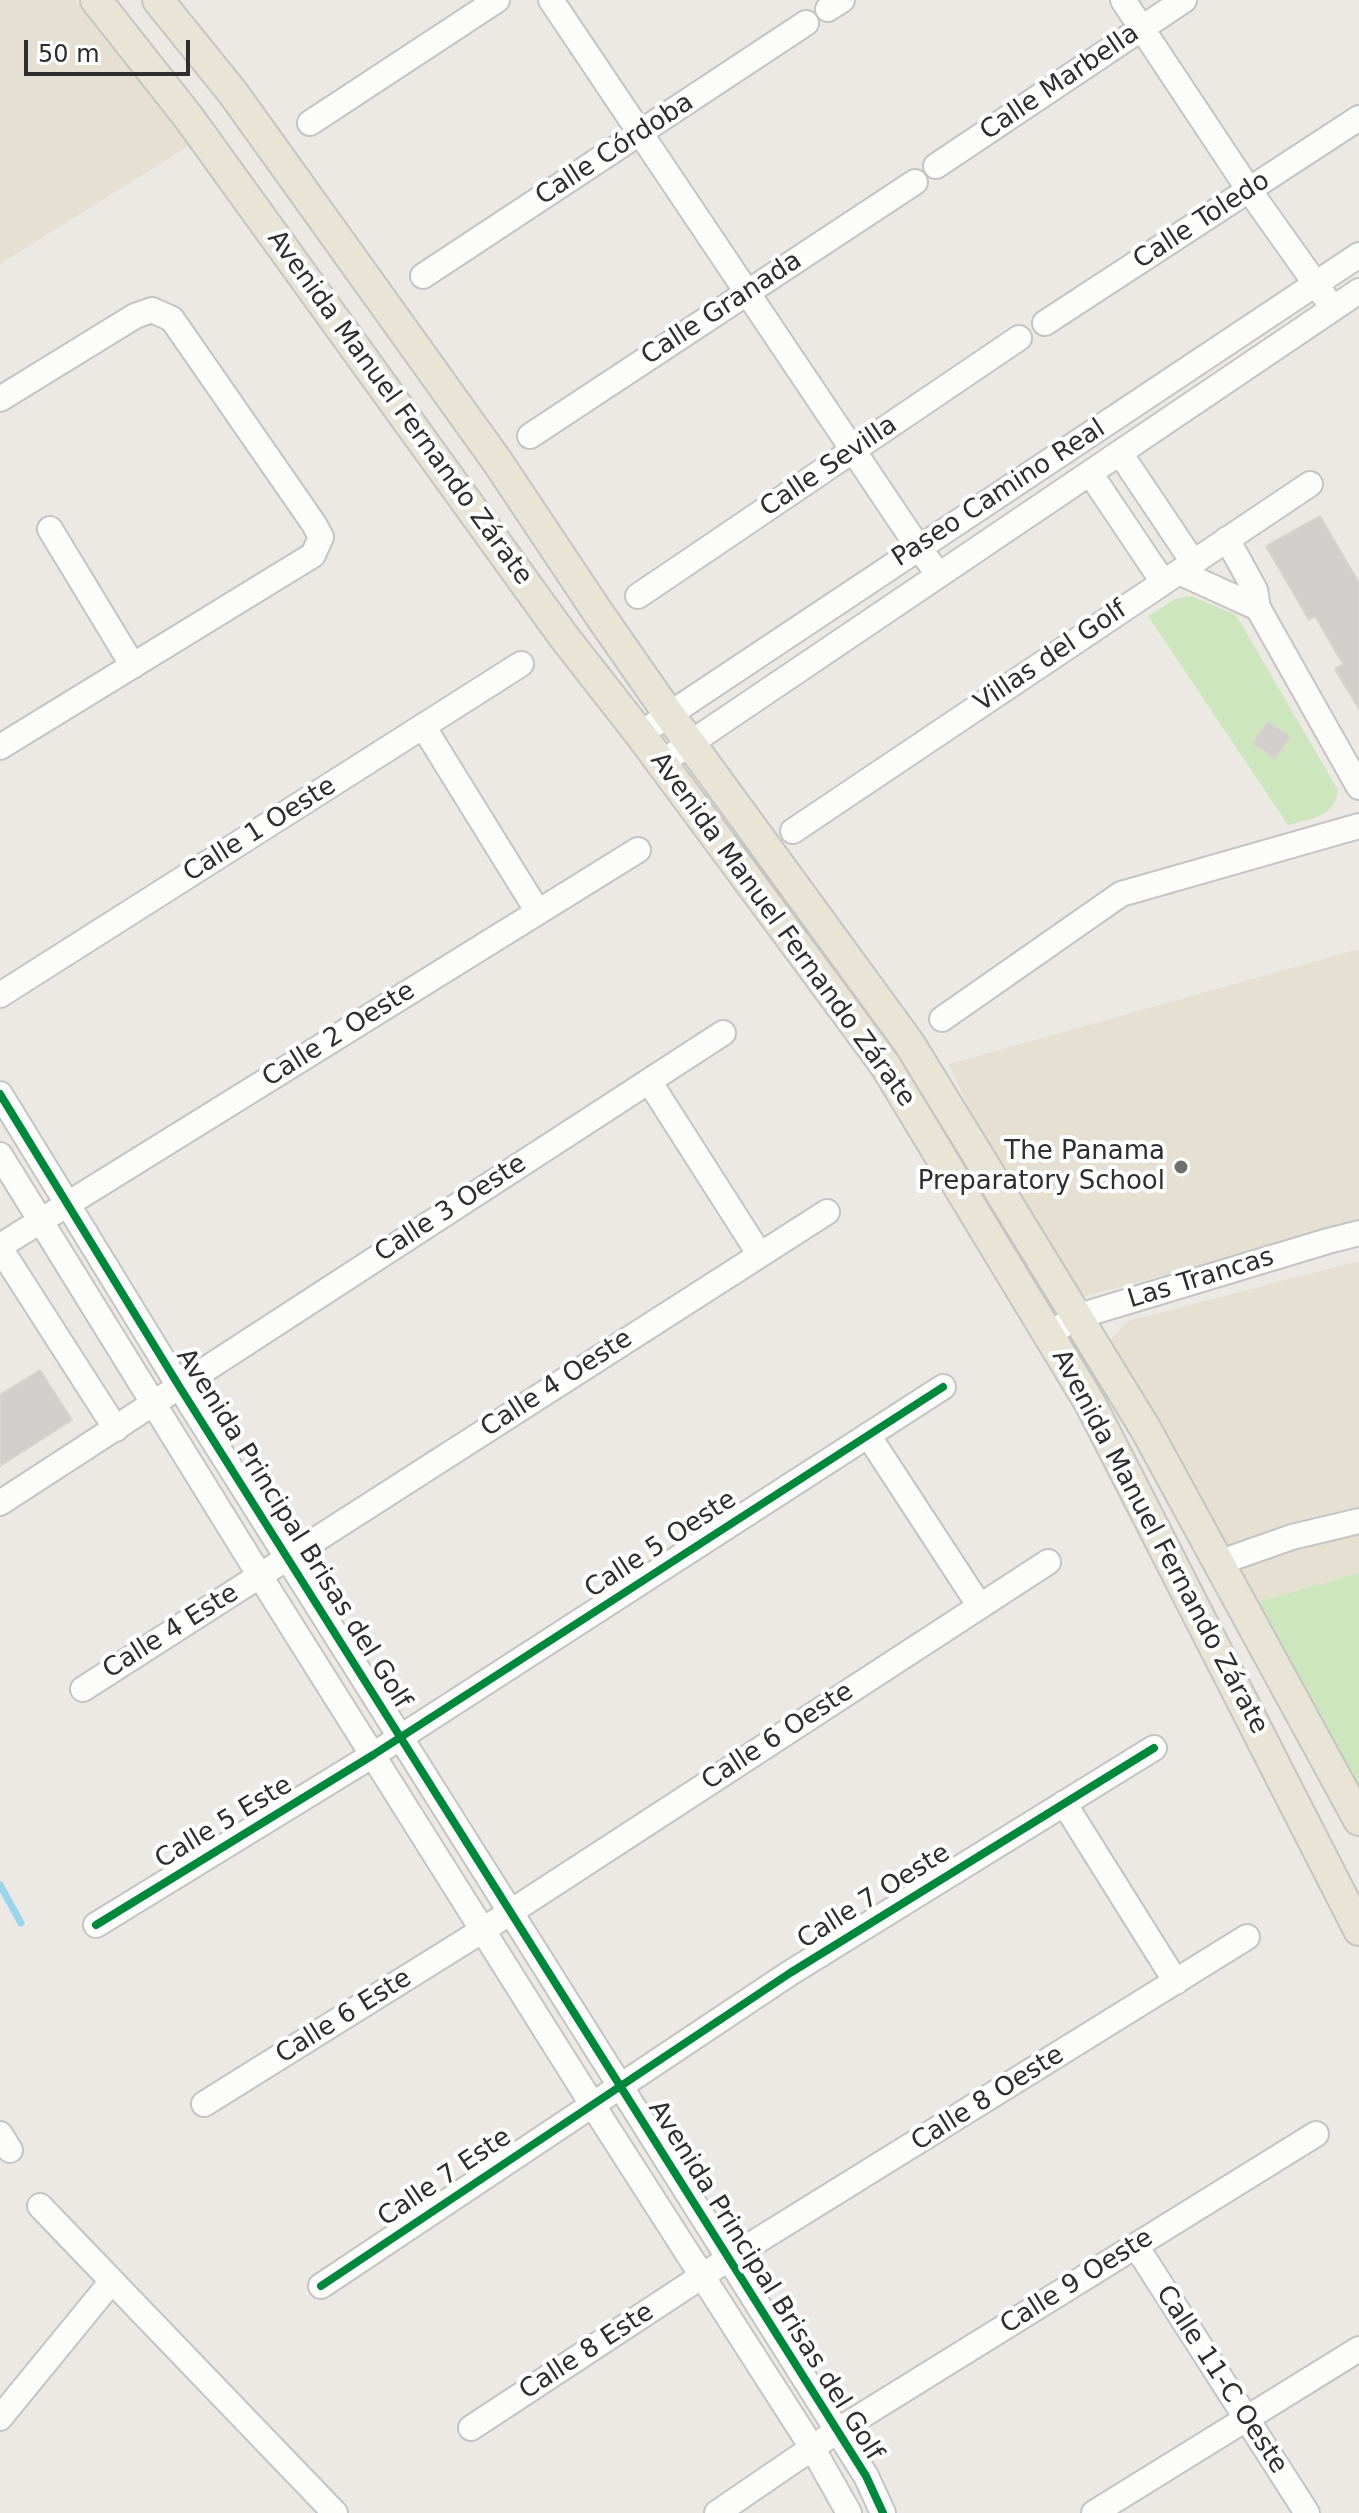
<!DOCTYPE html>
<html>
<head>
<meta charset="utf-8">
<style>
  body { margin:0 }
  #map { position:relative; width:1359px; height:2513px; overflow:hidden; background:#ece8e4; font-family:"DejaVu Sans",sans-serif }
  canvas { display:block }
  .scale { position:absolute; left:24px; top:40px; width:166px; height:36px; box-sizing:border-box; border:4px solid #2e2e2e; border-top:0; padding-left:10px; font-size:24px; line-height:28px; white-space:nowrap; color:#2e2e2e; -webkit-text-stroke:6px #fff; paint-order:stroke }
</style>
</head>
<body>
<div id="map">
<canvas width="1359" height="2513"></canvas>
<div class="scale">50 m</div>
</div>
<script>
const ctx = document.querySelector('canvas').getContext('2d');
ctx.lineJoin = 'round';
function fill(path, color) { ctx.fillStyle = color; ctx.fill(path, 'evenodd'); }
function stroke(path, color, width, dash) { ctx.strokeStyle = color; ctx.lineWidth = width; ctx.lineCap = dash ? 'butt' : 'round'; ctx.setLineDash(dash || []); ctx.stroke(path); }
function label(font, color, halo, rows, align = 'center') {
  ctx.font = font + ' "DejaVu Sans",sans-serif'; ctx.lineWidth = 8; ctx.setLineDash([]); ctx.textBaseline = 'middle'; ctx.strokeStyle = halo; ctx.fillStyle = color; for (const [text, x, y, turn = 0] of rows) {
    ctx.save(); ctx.translate(x, y); ctx.rotate((+turn || 0) * Math.PI / 180); ctx.textAlign = isNaN(turn) ? turn : align; if (halo) ctx.strokeText(text, 0, 0); ctx.fillText(text, 0, 0); ctx.restore();
  }
}
fill(new Path2D(`
  M0,0H76L192,144L0,264Z
  M1359,949V1223L1082,1297L970,1111L949,1064Z
  M1359,1261V1573L1256,1602L1109,1341L1128,1321Z`), '#e6e0d3');
fill(new Path2D(`
  M1191,596L1236,615L1338,790C1335,818 1311,818 1288,825L1148,616L1175,599Z
  M1359,1573V1814L1256,1602Z`), '#cee6be');
stroke(new Path2D(`
  M0,1885L21,1923`), '#99d6ec', 7);
const building = new Path2D(`
  M1320,516L1359,583V709L1335,669L1343,664L1315,616L1309,620L1266,546Z
  M1268,722L1290,737L1275,758L1253,743Z
  M40,1370L72,1420L0,1466V1395Z`);
fill(building, '#d1cecb');
stroke(building, '#d7d4d0', 2);
const minor = new Path2D(`
  M551,0L918,547L939,575
  M1123,0L1249,190L1325,297
  M828,9L842,0
  M310,123L497,0
  M936,166L1184,0
  M423,276L806,23
  M1045,323L1359,118
  M0,399L135,316L152,310L172,319L314,524L321,537L313,555L0,747
  M530,436L915,182
  M1120,453L1193,562
  M1090,473L1163,582
  M50,529L133,666
  M1227,539L1255,590L1258,608L1359,787
  M1179,572L1258,608
  M638,596L1019,338
  M423,726L538,912
  M640,734L1359,255
  M661,763L1359,291
  M793,831L1310,484
  M0,995L521,664
  M942,1019L1121,894L1359,826
  M649,1081L760,1255
  M0,1094L179,1386L866,2476L883,2513
  M0,1155L260,1576L592,2104L813,2449L849,2513
  M0,1246L638,850
  M0,1248L116,1429
  M1048,1335L1076,1317L1328,1241L1359,1233
  M868,1435L979,1605
  M0,1503L723,1033
  M1218,1563L1292,1537L1359,1521
  M83,1689L827,1212
  M1064,1803L1176,1982
  M96,1925L373,1755L943,1387
  M204,2104L483,1930L1048,1562
  M0,2134L10,2150
  M40,2206L335,2513
  M1136,2246L1307,2513
  M321,2286L790,1973L1154,1748
  M0,2418L112,2281
  M471,2428L728,2259L1247,1937
  M717,2513L837,2431L1316,2134
  M1094,2513L1359,2349`);
const major = new Path2D(`
  M96,0L189,118L564,637L640,734L885,1065L1091,1405L1359,1930
  M158,0L233,93L497,461L599,614L668,713L909,1043L1145,1428L1359,1820`);
stroke(minor, '#c5c4c5', 28);
stroke(major, '#c6c5c4', 34);
stroke(minor, '#fcfcfb', 24);
stroke(major, '#e8e4d6', 30);
stroke(new Path2D(`
  M0,1094L179,1386L866,2476L883,2513
  M96,1925L373,1755L943,1387
  M321,2286L790,1973L1154,1748`), '#00873e', 8);
for (const [x, y, r, color] of [
  [1181,1167,8,"#706f6e"]
]) { const dot = new Path2D(); dot.arc(x, y, r, 0, 2 * Math.PI); ctx.fillStyle = color; ctx.fill(dot); stroke(dot, '#fff', 3); }
label('26px', '#2e2e2e', '#fff', [
  ["Calle Marbella",1060,83,-34],
  ["Calle Córdoba",615,150,-33],
  ["Calle Toledo",1202,221,-33],
  ["Calle Granada",722,309,-33],
  ["Avenida Manuel Fernando Zárate",399,408,54],
  ["Calle Sevilla",829,467,-34],
  ["Paseo Camino Real",999,494,-33],
  ["Villas del Golf",1051,657,-34],
  ["Calle 1 Oeste",260,830,-32],
  ["Avenida Manuel Fernando Zárate",782,930,54],
  ["Calle 2 Oeste",339,1035,-32],
  ["Calle 3 Oeste",451,1209,-33],
  ["Las Trancas",1201,1279,-17],
  ["Calle 4 Oeste",557,1384,-33],
  ["Avenida Principal Brisas del Golf",293,1529,58],
  ["Avenida Manuel Fernando Zárate",1159,1542,62],
  ["Calle 5 Oeste",661,1545,-33],
  ["Calle 4 Este",171,1632,-32],
  ["Calle 6 Oeste",778,1737,-33],
  ["Calle 5 Este",224,1823,-31],
  ["Calle 7 Oeste",874,1897,-32],
  ["Calle 6 Este",344,2017,-32],
  ["Calle 8 Oeste",988,2099,-32],
  ["Calle 7 Este",445,2178,-34],
  ["Avenida Principal Brisas del Golf",765,2281,58],
  ["Calle 9 Oeste",1077,2282,-32],
  ["Calle 8 Este",587,2352,-33],
  ["Calle 11-C Oeste",1221,2380,57]
]);
label('26px', '#2e2e2e', '#fff', [
  ["The Panama",1165,1152],
  ["Preparatory School",1165,1182]
], 'right');
</script>
</body>
</html>
